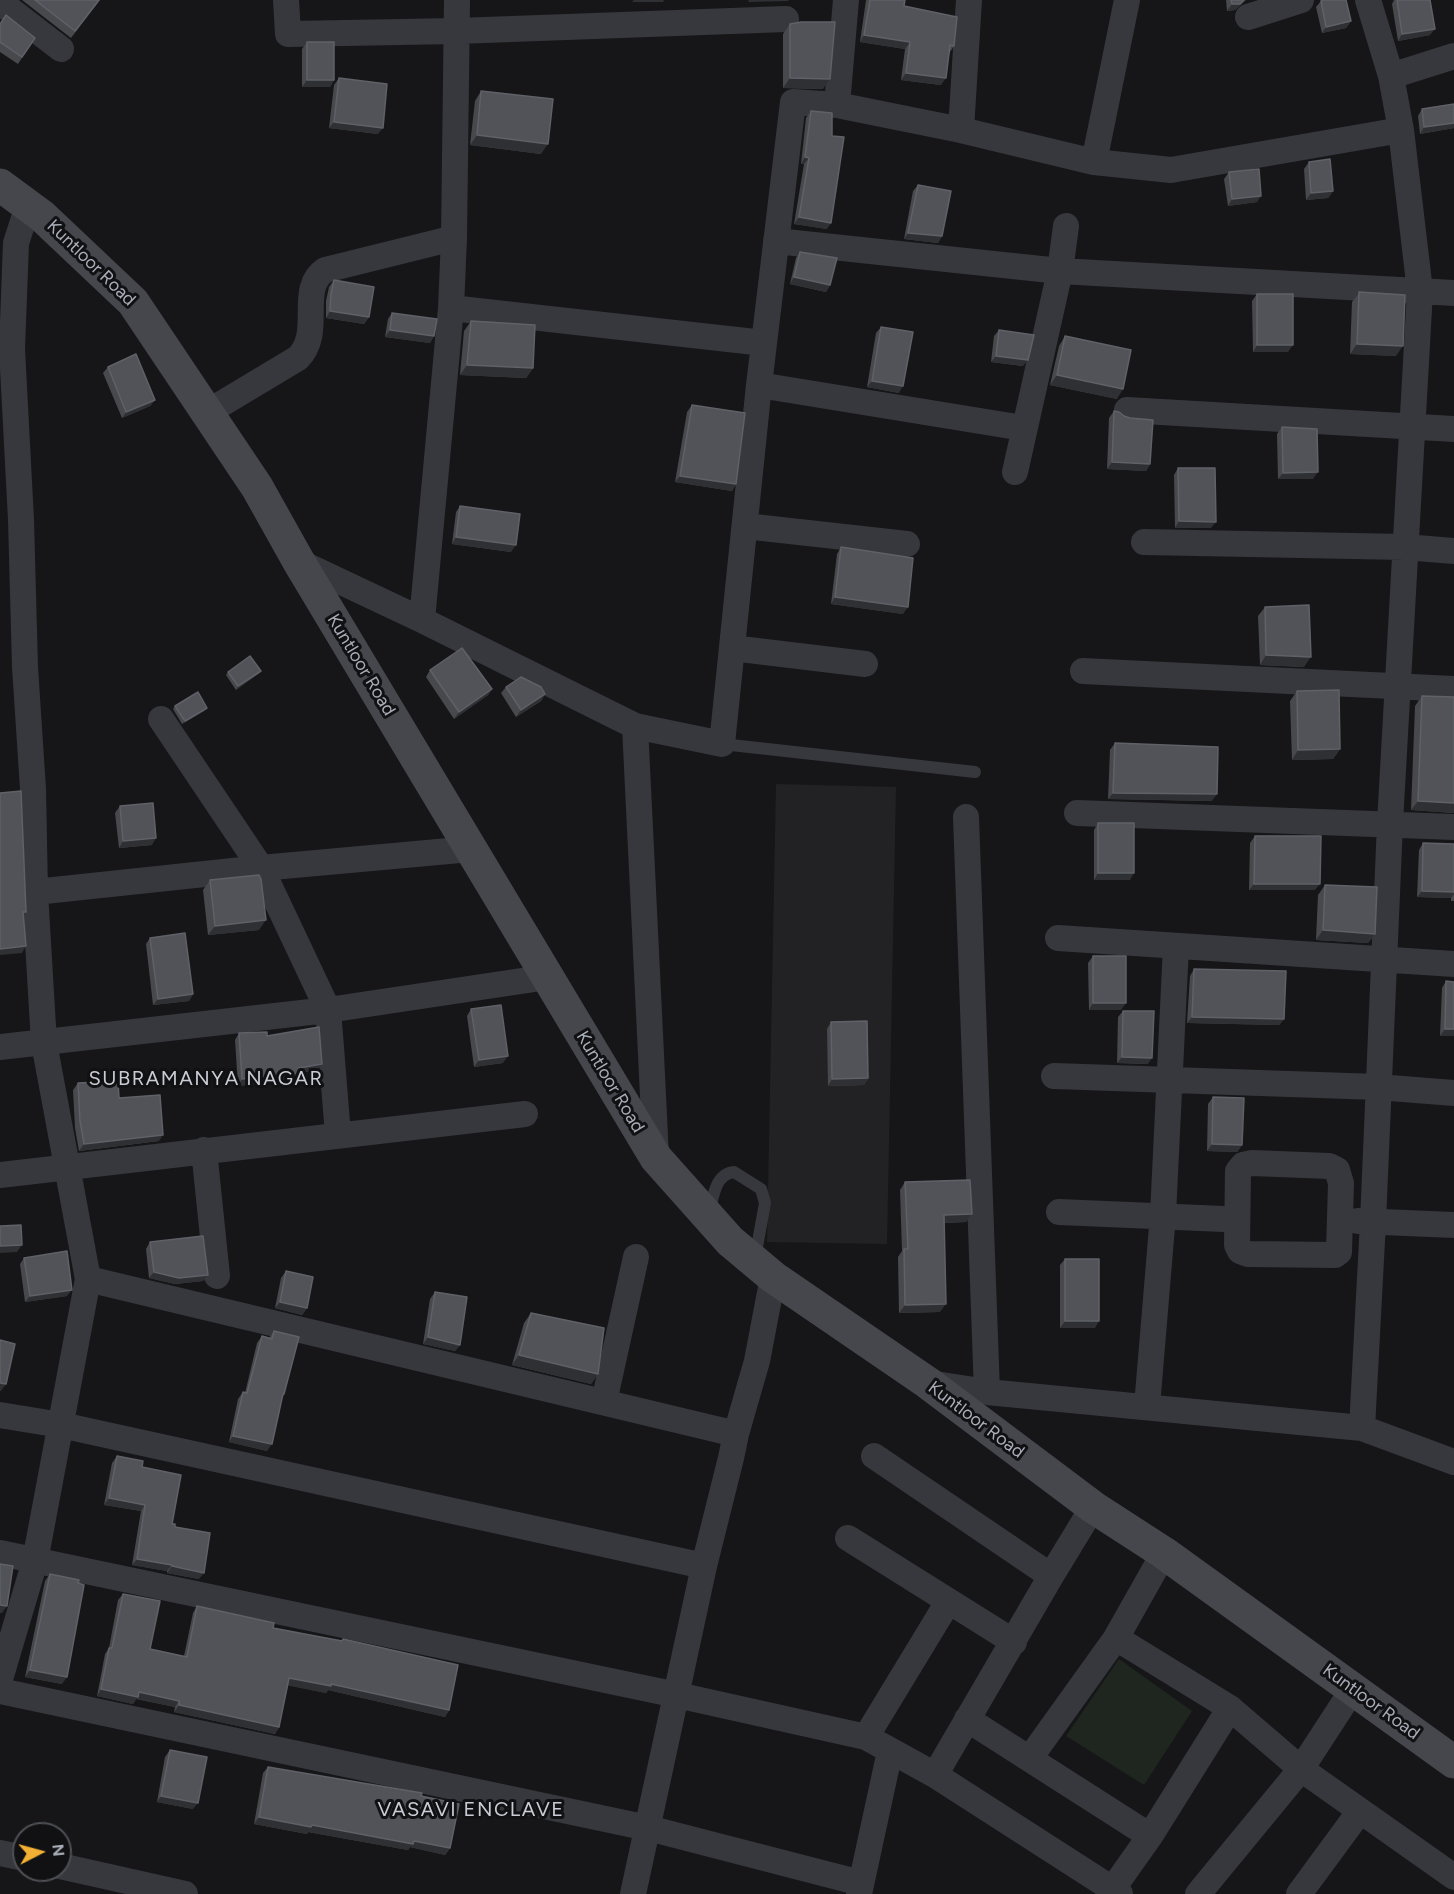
<!DOCTYPE html>
<html>
<head>
<meta charset="utf-8">
<style>
  body { margin:0 }
  #map { position:relative; width:1454px; height:1894px; overflow:hidden; background:#161618; font-family:Figtree,sans-serif }
  canvas { display:block }
  .north { position:absolute; left:12px; top:1822px; width:60px; height:60px; box-sizing:border-box; background:#111113; border:2px solid #4d4f55; border-radius:50%; rotate:84deg; font-size:16px; font-weight:700; line-height:24px; text-align:center; color:#a8adb8 }
  .north::after { content:''; display:block; margin:auto; width:21px; height:27px; background:#f2b134; clip-path:polygon(50% 0,100% 100%,50% 72%,0 100%) }
</style>
</head>
<body>
<div id="map">
<canvas width="1454" height="1894"></canvas>
<div class="north">N</div>
</div>
<script>
const ctx = document.querySelector('canvas').getContext('2d');
ctx.lineJoin = 'round';
function fill(path, color) { ctx.fillStyle = color; ctx.fill(path, 'evenodd'); }
function stroke(path, color, width, dash) { ctx.strokeStyle = color; ctx.lineWidth = width; ctx.lineCap = dash ? 'butt' : 'round'; ctx.setLineDash(dash || []); ctx.stroke(path); }
function label(font, color, halo, rows, align = 'center') {
  ctx.font = font + ' Figtree,sans-serif'; ctx.lineWidth = 6; ctx.setLineDash([]); ctx.textBaseline = 'middle'; ctx.strokeStyle = halo; ctx.fillStyle = color; for (const [text, x, y, turn = 0] of rows) {
    ctx.save(); ctx.translate(x, y); ctx.rotate((+turn || 0) * Math.PI / 180); ctx.textAlign = isNaN(turn) ? turn : align; if (halo) ctx.strokeText(text, 0, 0); ctx.fillText(text, 0, 0); ctx.restore();
  }
}
fill(new Path2D(`
  M776,784L896,787L887,1244L767,1242Z`), '#222225');
fill(new Path2D(`
  M1119,1659L1192,1711L1144,1785L1066,1736Z`), '#1e261f');
stroke(new Path2D(`
  M722,744L975,772
  M709,1211C714,1196 715,1174 734,1172L761,1189L765,1203L755,1258`), '#37383d', 12);
stroke(new Path2D(`
  M286,0L288,34L457,31L786,19
  M0,2L61,49
  M1248,17L1301,0
  M1391,76L1454,56
  M837,105L846,0
  M961,130L969,0
  M1094,162L1127,0
  M776,241L1060,271L1454,293
  M451,308L764,343
  M759,385L1023,428
  M1127,410L1454,429
  M208,412L298,358C324,332 297,289 325,270L454,238
  M1015,472L1060,271L1066,226
  M745,526L907,544
  M1144,542L1405,547L1454,551
  M299,562L422,620L635,726L722,744L759,385L793,102L837,105L961,130L1094,162L1171,170L1401,130
  M422,620L451,308L454,238L457,0
  M732,648L865,664
  M1083,671L1454,689
  M161,719L261,868L328,1010L338,1135
  M635,726L656,1157
  M1077,813L1454,827
  M966,817L987,1392
  M35,892L261,868L471,849
  M1058,938L1454,964
  M0,1047L328,1010L548,977
  M1054,1076L1378,1087L1454,1093
  M204,1150L217,1276
  M1252,1163L1329,1166L1337,1170L1341,1183L1339,1252L1335,1255L1248,1254L1240,1251L1237,1245L1238,1171L1243,1165Z
  M0,1175L525,1114
  M1059,1212L1224,1219
  M1358,1221L1454,1225
  M88,1279L736,1434
  M929,1383L987,1392L1362,1428L1454,1462
  M604,1402L636,1257
  M1147,1406L1163,1215L1176,946
  M0,1415L61,1425L704,1566
  M1362,1428L1373,1222L1390,823L1420,291L1401,130L1391,76L1368,0
  M874,1456L1051,1576
  M848,1538L1014,1642
  M0,1553L677,1695L866,1737L935,1775L1120,1894
  M1116,1638L1230,1708L1301,1769L1454,1877
  M0,1679L35,1561L88,1279L44,1043L35,892L33,789L25,667L21,520L12,349L16,243L28,206
  M0,1691L648,1828L861,1883
  M967,1719L1150,1836
  M866,1737L948,1602
  M1030,1758L1116,1638L1164,1553
  M935,1775L1051,1576L1093,1507
  M0,1853L24,1858
  M60,1866L185,1894
  M633,1894L704,1566L731,1458L736,1434L757,1361L773,1277
  M859,1894L890,1751
  M1109,1894L1150,1836L1230,1708
  M1198,1894L1301,1769L1353,1689
  M1299,1894L1360,1811`), '#37383d', 26);
stroke(new Path2D(`
  M0,185L42,216L133,302L257,487L299,562L656,1158L730,1241L773,1277L928,1383L1093,1507L1164,1553L1454,1762`), '#45474d', 33);
fill(new Path2D(`
  M22,0H100L71,38Z
  M866,0H905L904,6L954,46L950,52L941,85L901,80L905,49L860,42Z
  M1226,0H1246L1235,10L1227,11Z
  M1394,0H1430V35L1398,41L1392,4Z
  M1321,1L1351,21L1346,28L1322,33L1316,7Z
  M0,24L35,38L18,64L0,52Z
  M790,24L823,89L783,88V34Z
  M307,42L334,80L330,87H302V49Z
  M339,78L378,134L329,128L334,85Z
  M481,91L541,154L470,145L475,101Z
  M1454,104V128L1420,134L1418,116L1422,109Z
  M811,111L827,229L794,224L804,164H801L806,118Z
  M1309,162L1333,191L1328,198L1306,200L1304,169Z
  M1229,172L1257,202L1228,206L1224,179Z
  M918,185L942,236L938,243L904,239L913,191Z
  M800,252L830,285L826,292L790,284L796,258Z
  M334,280L369,317L364,324L326,318V301L329,287Z
  M1359,293L1396,356L1350,354L1352,302Z
  M1257,294L1288,352H1253L1252,301Z
  M392,313L434,336L430,343L385,337L388,319Z
  M471,321L533,368L526,378L460,375L464,331Z
  M881,327L899,393L867,387L876,333Z
  M999,330L1023,366L991,362L994,336Z
  M1065,336L1117,399L1050,385L1059,346Z
  M108,367L155,400L150,406L122,418L103,373Z
  M692,405L736,484L732,491L675,482L687,412Z
  M1114,411L1150,464L1146,471L1107,469L1109,418Z
  M1282,427L1313,479H1278L1277,434Z
  M1178,468L1211,528H1175L1174,475Z
  M460,506L511,552L452,544L456,512Z
  M841,547L903,614L831,604L837,554Z
  M1265,607L1304,667L1260,665L1258,616Z
  M430,670L492,689L488,695L454,719L426,677Z
  M261,671L258,674L236,690L226,675L228,672Z
  M506,687L545,694L541,701L516,717L501,693Z
  M1297,691L1340,749L1333,759L1292,760L1290,701Z
  M1422,696L1454,813L1411,810L1415,706Z
  M175,706L207,708L204,711L182,724L173,709Z
  M1115,743L1212,801L1108,799L1110,750Z
  M120,806L152,845L119,848L115,813Z
  M1098,823L1130,880H1094V830Z
  M1255,836L1315,890H1249L1250,843Z
  M1423,843L1454,844V901H1451V898L1417,897L1419,850Z
  M210,880L259,930L208,935L203,890Z
  M1325,885L1375,934L1368,943L1316,940L1318,895Z
  M150,938L193,994L189,1001L153,1005L146,944Z
  M1093,956L1121,1010H1089L1088,963Z
  M1194,969L1284,1019L1279,1025L1187,1023L1190,976Z
  M1446,981L1454,1036H1440L1442,988Z
  M471,1009L503,1063L474,1067L467,1016Z
  M1123,1011L1148,1064L1117,1063L1118,1017Z
  M831,1022L868,1078L864,1085L828,1086L827,1029Z
  M239,1033L267,1036L322,1064L318,1070L299,1073L295,1079L238,1086L235,1040Z
  M78,1083L119,1098L159,1141L79,1151L75,1128L73,1090Z
  M1213,1097L1242,1145L1237,1152L1207,1151L1208,1104Z
  M905,1182L972,1214L966,1222L944,1223L940,1312L899,1313L898,1257L902,1251L900,1190Z
  M150,1242L208,1275L203,1281L175,1284L149,1278L146,1249Z
  M24,1258L67,1296L25,1302L20,1264Z
  M1065,1259L1095,1328H1060V1265Z
  M286,1271L307,1308L302,1315L275,1308L281,1278Z
  M435,1292L460,1345L455,1351L423,1344L430,1299Z
  M531,1313L598,1374L591,1384L512,1365L524,1323Z
  M274,1331L284,1394L282,1398L267,1451L229,1442L238,1399L243,1392L245,1393L257,1343L262,1336L269,1338Z
  M117,1456L142,1467L175,1527L199,1579L167,1573V1571L132,1565L141,1511L104,1505L112,1463Z
  M50,1574L62,1684L25,1677L45,1581Z
  M123,1594L150,1649L184,1656L193,1613L197,1606L273,1628L341,1641L343,1639L449,1710L445,1717L328,1690L326,1693L288,1685L279,1727L275,1734L174,1712L175,1707L136,1699L133,1704L97,1696L105,1654L109,1648L118,1600Z
  M170,1750L193,1809L157,1802L165,1757Z
  M268,1767L421,1796L450,1848L445,1855L410,1847L408,1850L308,1832L307,1834L254,1824L263,1773Z`), '#47494d');
fill(new Path2D(`
  M634,0H664L663,2H632Z
  M749,0H789L788,1L748,2Z
  M1244,0H1246L1235,10L1227,11L1232,4Z
  M1351,21L1346,28L1322,33L1326,27Z
  M1435,29L1430,35L1398,41L1402,34Z
  M864,35L910,42L905,49L860,42Z
  M906,73L946,78L941,85L901,80Z
  M790,78L830,79L823,89L783,88Z
  M307,80H334L330,87H302Z
  M334,122L383,128L378,134L329,128Z
  M1454,123V128L1420,134L1424,127Z
  M477,135L548,144L541,154L470,145Z
  M805,157L809,158L804,164H801Z
  M1333,191L1328,198L1306,200L1311,193Z
  M1261,196L1257,202L1228,206L1232,199Z
  M799,217L831,223L827,229L794,224Z
  M908,233L942,236L938,243L904,239Z
  M794,277L830,285L826,292L790,284Z
  M330,311L369,317L364,324L326,318Z
  M390,330L434,336L430,343L385,337Z
  M1357,344L1403,346L1396,356L1350,354Z
  M1257,345H1293L1288,352H1253Z
  M996,356L1028,360L1023,366L991,362Z
  M467,365L533,368L526,378L460,375Z
  M1057,375L1123,389L1117,399L1050,385Z
  M872,381L903,386L899,393L867,387Z
  M155,400L150,406L122,418L126,412Z
  M1112,462L1150,464L1146,471L1107,469Z
  M1318,472L1313,479H1278L1283,473Z
  M680,476L736,484L732,491L675,482Z
  M1179,521L1216,522L1211,528H1175Z
  M456,537L516,545L511,552L452,544Z
  M835,597L908,607L903,614L831,604Z
  M1266,655L1311,657L1304,667L1260,665Z
  M261,671L258,674L236,690L238,686Z
  M492,689L488,695L454,719L459,712Z
  M545,694L541,701L516,717L521,710Z
  M207,708L204,711L182,724L185,721Z
  M1340,749L1333,759L1292,760L1298,750Z
  M1113,793L1217,794L1212,801L1108,799Z
  M1418,801L1454,803V813L1411,810Z
  M156,838L152,845L119,848L123,841Z
  M1098,873H1134L1130,880H1094Z
  M1254,884H1320L1315,890H1249Z
  M1422,891L1454,892V894L1451,898L1417,897Z
  M266,920L259,930L208,935L215,926Z
  M1323,930L1375,934L1368,943L1316,940Z
  M26,946L22,953L0,955V949Z
  M193,994L189,1001L153,1005L158,999Z
  M1093,1003H1126L1121,1010H1089Z
  M1192,1017L1284,1019L1279,1025L1187,1023Z
  M1445,1029H1454V1036H1440Z
  M508,1056L503,1063L474,1067L479,1060Z
  M1122,1057L1152,1058L1148,1064L1117,1063Z
  M322,1064L318,1070L299,1073L295,1079L238,1086L242,1079Z
  M868,1078L864,1085L828,1086L832,1079Z
  M163,1135L159,1141L79,1151L84,1144Z
  M1212,1144L1242,1145L1237,1152L1207,1151Z
  M972,1214L966,1222L938,1223L944,1215Z
  M22,1245L17,1252L0,1253V1246Z
  M154,1272L208,1275L203,1281L175,1284L149,1278Z
  M72,1290L67,1296L25,1302L30,1296Z
  M280,1302L307,1308L302,1315L275,1308Z
  M946,1304L940,1312L899,1313L905,1305Z
  M1065,1321H1099L1095,1328H1060Z
  M428,1337L460,1345L455,1351L423,1344Z
  M519,1355L598,1374L591,1384L512,1365Z
  M0,1383L6,1384L1,1391H0Z
  M233,1436L272,1444L267,1451L229,1442Z
  M109,1498L145,1505L141,1511L104,1505Z
  M137,1559L172,1565L167,1571L132,1565Z
  M172,1566L204,1573L199,1579L167,1573Z
  M0,1605L7,1606L2,1613H0Z
  M30,1670L67,1677L62,1684L25,1677Z
  M289,1678L331,1684L449,1710L445,1717L328,1690L326,1693L285,1685Z
  M101,1689L139,1692L179,1701L175,1707L136,1699L133,1704L97,1696Z
  M179,1705L279,1727L275,1734L174,1712Z
  M161,1796L198,1803L193,1809L157,1802Z
  M259,1817L414,1841L450,1848L445,1855L410,1847L408,1850L308,1832L307,1834L254,1824Z`), '#2f3033');
const building = new Path2D(`
  M35,0H99L75,31Z
  M870,0H905L904,6L957,17L954,46L950,45L946,78L906,73L910,42L864,35Z
  M1231,0H1244L1240,4H1232Z
  M1324,0H1346L1351,21L1326,27L1321,1Z
  M1397,0H1430L1435,29L1402,34Z
  M6,15L35,38L22,57L0,42V24Z
  M801,22H835L830,79L790,78V24Z
  M307,42H334V80H307Z
  M339,78L387,84L383,128L334,122Z
  M481,91L553,99L548,144L477,135Z
  M1454,104V123L1424,127L1422,109Z
  M811,111L832,113V136L844,137L831,223L799,217L809,158L805,157Z
  M1330,159L1333,191L1311,193L1309,162Z
  M1259,169L1261,196L1232,199L1229,172Z
  M918,185L951,191L942,236L908,233Z
  M800,252L837,258L830,285L794,277Z
  M334,280L374,287L369,317L330,311L331,294Z
  M1359,292L1405,295L1403,346L1357,344Z
  M1257,294H1293V345H1257Z
  M392,313L437,319L434,336L390,330Z
  M471,321L535,325L533,368L467,365Z
  M881,327L913,332L903,386L872,381Z
  M999,330L1034,335L1028,360L996,356Z
  M1065,336L1131,350L1123,389L1057,375Z
  M136,354L155,400L126,412L108,367Z
  M692,405L745,413L736,484L680,476Z
  M1114,411L1119,412L1124,416L1130,418L1153,420L1150,464L1112,462Z
  M1282,427L1317,429L1318,472L1283,473Z
  M1178,468H1215L1216,522L1179,521Z
  M460,506L520,514L516,545L456,537Z
  M841,547L913,558L908,607L835,597Z
  M1309,605L1311,657L1266,655L1265,607Z
  M462,648L492,689L459,712L430,670Z
  M250,656L261,671L238,686L228,672Z
  M521,677L541,687L545,694L521,710L506,687Z
  M1339,690L1340,749L1298,750L1297,691Z
  M198,692L207,708L185,721L175,706Z
  M1422,696L1454,697V803L1418,801Z
  M1115,743L1218,747L1217,794L1113,793Z
  M21,791L26,912H23L26,946L0,949V793Z
  M153,803L156,838L123,841L120,806Z
  M1098,823H1134V873H1098Z
  M1255,836H1321L1320,884H1254Z
  M1423,843L1454,844V892L1422,891Z
  M259,875L261,879L266,920L215,926L210,880Z
  M1325,885L1377,887L1375,934L1323,930Z
  M185,933L193,994L158,999L150,938Z
  M1093,956H1126V1003H1093Z
  M1194,969L1286,971L1284,1019L1192,1017Z
  M1446,981L1454,982V1029H1445Z
  M501,1005L508,1056L479,1060L471,1009Z
  M1123,1011H1154L1152,1058L1122,1057Z
  M867,1021L868,1078L832,1079L831,1022Z
  M319,1027L322,1064L299,1068L300,1073L242,1079L239,1033L267,1032V1036Z
  M118,1081L119,1098L160,1095L163,1135L84,1144L80,1121L78,1083Z
  M1213,1097L1244,1098L1242,1145L1212,1144Z
  M970,1180L972,1214L944,1215L946,1304L905,1305L904,1249H908L905,1182Z
  M21,1225L22,1245L0,1246V1226Z
  M203,1236L208,1275L179,1278L154,1272L150,1242Z
  M67,1251L72,1290L30,1296L24,1258Z
  M1065,1259H1099V1321H1065Z
  M286,1271L313,1277L307,1308L280,1302Z
  M435,1292L467,1297L460,1345L428,1337Z
  M531,1313L604,1328L598,1374L519,1355Z
  M274,1331L299,1337L284,1394H283L272,1444L233,1436L243,1392L247,1393L262,1336L272,1339Z
  M0,1340L15,1344L6,1384L0,1383Z
  M117,1456L143,1461L142,1467L181,1475L172,1524H175V1527L210,1533L204,1573L172,1566V1565L137,1559L145,1505L109,1498Z
  M0,1564L13,1566L7,1606L0,1605Z
  M50,1574L79,1580L78,1583L84,1585L67,1677L30,1670Z
  M123,1594L160,1601L150,1649L187,1657L197,1606L274,1623L273,1628L342,1641L343,1639L458,1665L449,1710L331,1684V1686L289,1678L279,1727L179,1705V1701L139,1692L138,1697L101,1689L109,1648H112Z
  M170,1750L207,1757L198,1803L161,1796Z
  M268,1767L422,1793L421,1796L459,1804L450,1848L414,1841L413,1844L312,1825L311,1827L259,1817Z`);
fill(building, '#525359');
stroke(building, '#5f6168', 1.5);
label('18px', '#a8adb8', '#111113', [
  ["Kuntloor Road",91,263,44],
  ["Kuntloor Road",361,665,59],
  ["Kuntloor Road",610,1082,59],
  ["Kuntloor Road",976,1420,37],
  ["Kuntloor Road",1371,1702,36]
]);
ctx.letterSpacing = '1.5px';
label('20px', '#c9ccd4', '#111113', [
  ["SUBRAMANYA NAGAR",206,1079],
  ["VASAVI ENCLAVE",471,1810]
]);
ctx.letterSpacing = '0px';
</script>
</body>
</html>
